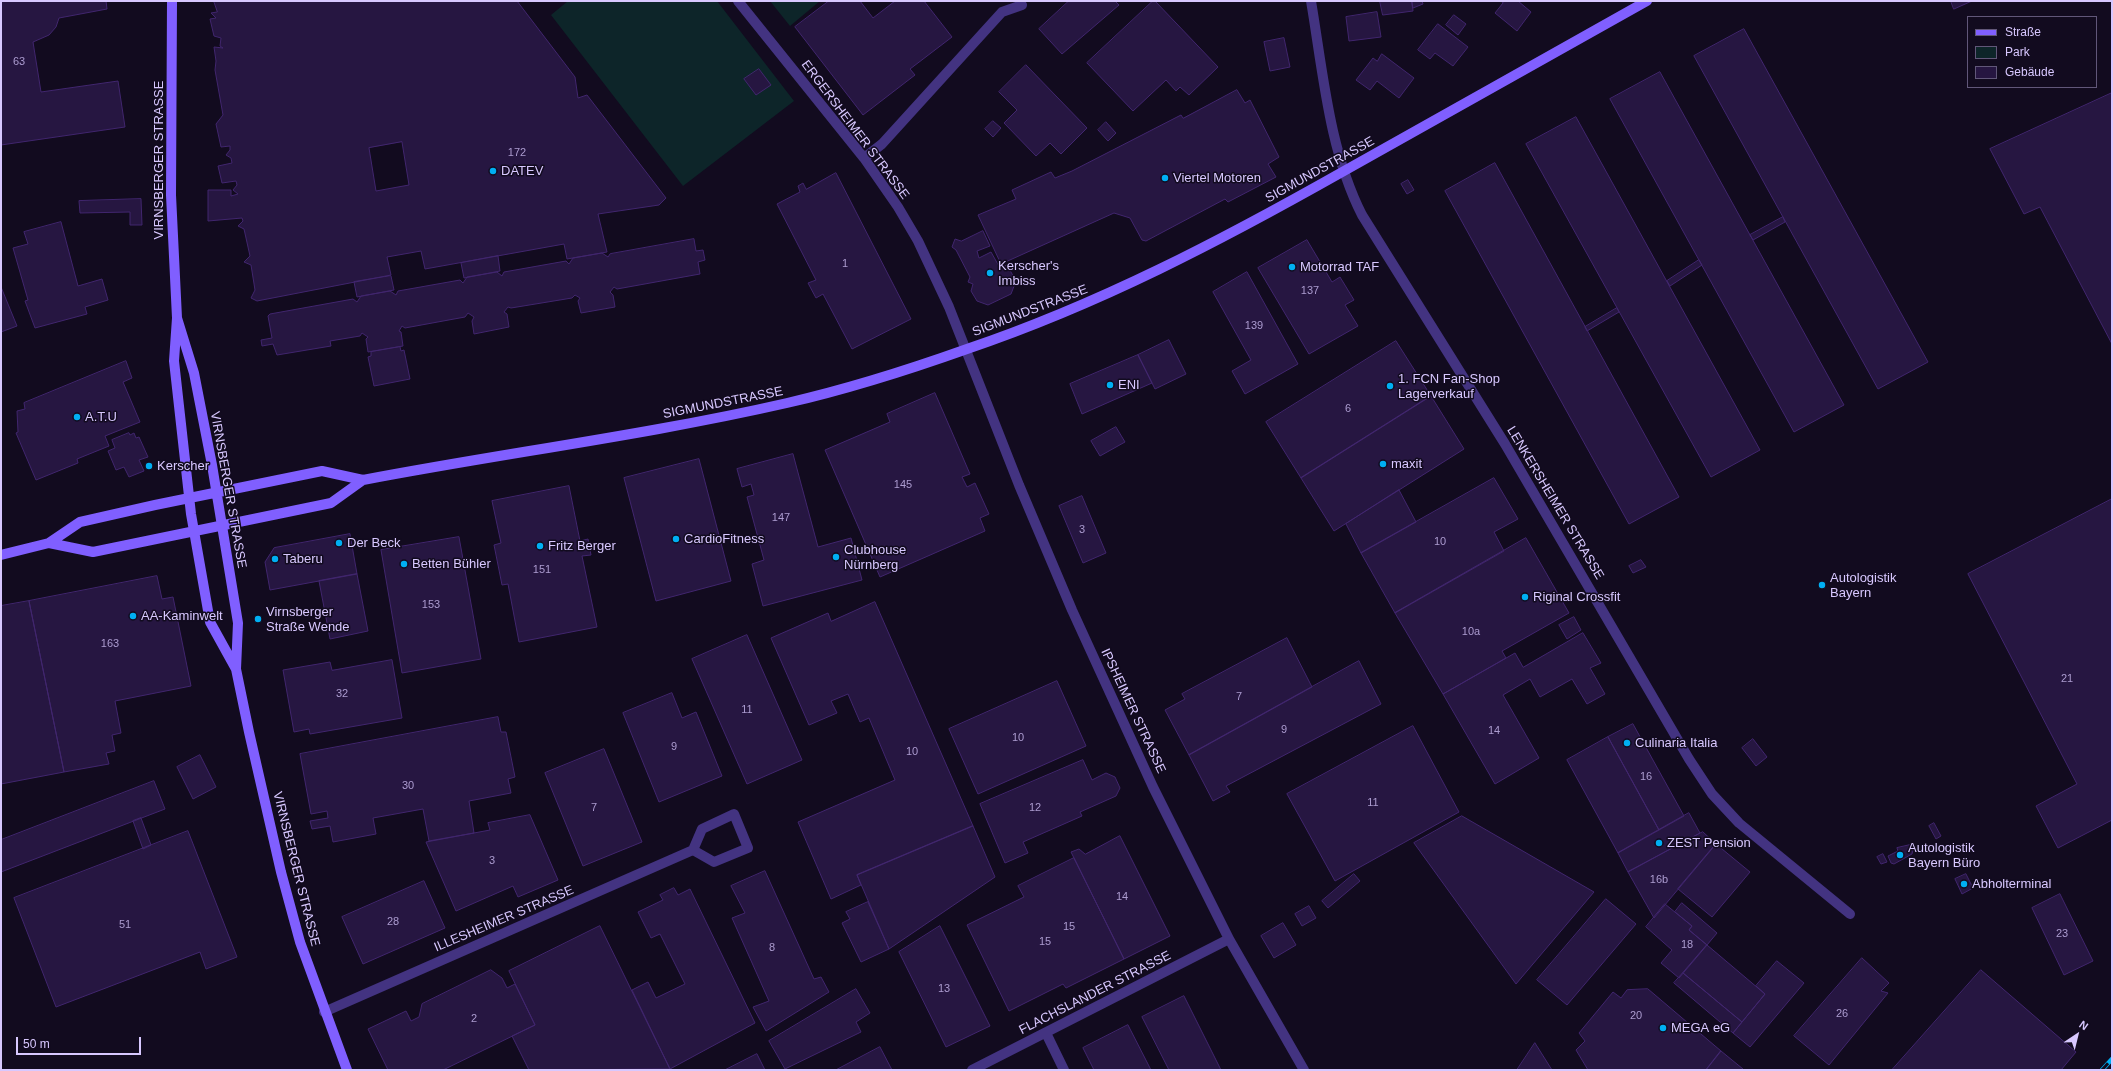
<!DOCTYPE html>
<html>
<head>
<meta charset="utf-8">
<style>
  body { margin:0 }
  #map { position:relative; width:2113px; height:1071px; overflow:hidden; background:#120b1f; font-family:Arial,sans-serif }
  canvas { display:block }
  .frame { position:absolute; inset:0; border:2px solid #d8c8ff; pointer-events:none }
  .legend { position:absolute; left:1967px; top:16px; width:130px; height:72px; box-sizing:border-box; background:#120b1f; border:1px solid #615779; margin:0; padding:5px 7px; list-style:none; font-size:12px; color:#d8c8ff }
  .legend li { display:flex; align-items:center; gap:8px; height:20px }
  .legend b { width:20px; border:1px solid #615779 }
  .north { position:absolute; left:2057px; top:1015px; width:40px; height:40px; -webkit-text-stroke:3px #120b1f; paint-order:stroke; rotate:35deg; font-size:11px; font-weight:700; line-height:16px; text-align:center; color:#d8c8ff }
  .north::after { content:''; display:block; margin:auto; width:14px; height:18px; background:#d8c8ff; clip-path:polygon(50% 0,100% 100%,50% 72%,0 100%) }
  .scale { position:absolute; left:16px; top:1037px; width:125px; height:18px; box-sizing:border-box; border:2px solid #d8c8ff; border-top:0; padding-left:5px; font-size:12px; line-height:14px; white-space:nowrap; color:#d8c8ff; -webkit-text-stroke:3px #120b1f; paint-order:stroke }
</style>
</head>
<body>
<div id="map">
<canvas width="2113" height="1071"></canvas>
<div class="frame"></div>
<ul class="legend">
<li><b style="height:5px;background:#805fff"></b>Straße</li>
<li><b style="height:11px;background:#0d2529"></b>Park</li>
<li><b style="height:11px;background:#261641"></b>Gebäude</li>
</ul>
<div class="north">N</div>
<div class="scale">50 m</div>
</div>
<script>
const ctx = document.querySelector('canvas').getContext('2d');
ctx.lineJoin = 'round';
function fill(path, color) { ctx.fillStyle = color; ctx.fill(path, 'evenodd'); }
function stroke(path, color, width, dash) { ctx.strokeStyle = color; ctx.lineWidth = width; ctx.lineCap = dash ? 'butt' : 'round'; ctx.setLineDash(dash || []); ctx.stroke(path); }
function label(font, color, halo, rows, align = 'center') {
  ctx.font = font + ' Arial,sans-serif'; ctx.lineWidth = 3; ctx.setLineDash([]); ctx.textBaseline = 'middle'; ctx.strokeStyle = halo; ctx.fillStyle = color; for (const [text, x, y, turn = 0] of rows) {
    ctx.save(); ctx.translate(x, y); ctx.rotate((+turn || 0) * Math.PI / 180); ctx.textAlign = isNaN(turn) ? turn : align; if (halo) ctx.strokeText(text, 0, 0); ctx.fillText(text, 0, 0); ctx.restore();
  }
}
fill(new Path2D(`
  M568,1H717L794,101L683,186L551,15Z
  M770,1H820L790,26Z`), '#0d2529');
const building = new Path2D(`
  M1,1H106L107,9L59,18L56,27L49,35L33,42L41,92L118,81L125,127L1,145Z
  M214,1H517L575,77L578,98L587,95L666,198L659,205L598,214L607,252L567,259L564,244L425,269L421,251L387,257L391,275L257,301L251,298L255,290L251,265L244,262L250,256L244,229L238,226L243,221L242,218L208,221V190H231V196L238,194L233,190L237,185L236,181L222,183L218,166L232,163L231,158L226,155L230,150V146L221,147L216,124L223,115L215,70L216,61L214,47L223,48L220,46L221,38L214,36L210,19L216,18L211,13L217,12ZM402,142L409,185L376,191L369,148Z
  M829,1H860L873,18L895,1H924L952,37L910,69L915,75L863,115L795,27Z
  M1069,1H1115L1119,5L1062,54L1039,29Z
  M1153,1H1155L1218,67L1189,95L1180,87L1176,91L1166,80L1133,111L1087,63Z
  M1380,1H1412L1413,11L1383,15Z
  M1412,1H1422L1423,4L1413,8Z
  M1501,1H1518L1531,12L1517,31L1495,13L1503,3Z
  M1951,1H1972L1954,9Z
  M1377,12L1381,37L1349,41L1346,17Z
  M1454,15L1466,24L1458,35L1446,25Z
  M1438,24L1468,47L1453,66L1435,53L1430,59L1418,50Z
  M1744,29L1928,362L1878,389L1694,56Z
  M1284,38L1290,67L1270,71L1264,42Z
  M1382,54L1414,78L1399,98L1377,81L1370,90L1356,80L1373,58L1377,61Z
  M1026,65L1087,128L1061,154L1050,143L1036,156L1004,123L1017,110L999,92Z
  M759,69L771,85L756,95L744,79Z
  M1660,72L1844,405L1794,432L1610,99Z
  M1237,90L1245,103L1250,100L1279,157L1268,164L1276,177L1228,202L1225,199L1146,241L1142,240L1130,218L1114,213L1001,264L978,215L1016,199L1012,190L1051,172L1055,178L1072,171L1181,115L1183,118Z
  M2112,93V344L2040,207L2024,214L1990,149Z
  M1576,117L1760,450L1711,477L1526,144Z
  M993,121L1001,128L993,137L985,129Z
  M1106,122L1116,133L1108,141L1098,130Z
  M1495,163L1679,497L1629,524L1445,191Z
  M836,173L911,319L852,349L823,294L816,298L808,283L816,280L777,204L800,192L798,186L803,183L806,189Z
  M1408,180L1414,190L1407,194L1401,184Z
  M141,199L142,225H130V212L80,213L79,201Z
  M1783,217L1785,222L1753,240L1750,235Z
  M61,222L78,286L102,279L108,300L85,307L87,314L35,328L25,301L28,300L13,248L28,244L24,232Z
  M983,231L990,246L977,251L979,258L991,252L1000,268L1007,265L1016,281L1011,294L988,305L977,301L971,291L973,284L968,282L970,277L956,250L952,247L955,239L961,241Z
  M694,239L696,251L703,250L705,260L698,262L700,274L617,289L614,287L610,292L613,295L615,307L581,313L578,301L580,298L575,295L572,298L511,308L508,307L504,312L507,314L509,327L474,334L472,321L474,317L468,313L465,317L405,328L402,326L399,331L401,332L403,346L368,352L366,339L368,337L362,333L360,336L330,341L331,346L277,355L273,344L262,346L261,340L272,338L268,316L270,314L353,299L357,302L361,296L390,291L396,295L398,291L460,280L463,283L467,277L497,272L502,276L504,272L566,261L569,264L573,258L602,253L608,257L610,254Z
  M1307,240L1332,282L1340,277L1354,300L1345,305L1358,326L1309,354L1258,268Z
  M498,256L500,271L464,278L461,263Z
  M1699,260L1702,265L1670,286L1667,281Z
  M1247,272L1298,364L1245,394L1232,371L1251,360L1213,292Z
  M391,276L394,290L357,297L354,282Z
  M1,287L17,326L1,332Z
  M1617,308L1619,312L1587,331L1585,327Z
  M1169,340L1186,374L1155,389L1138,355Z
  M1396,341L1431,396L1301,478L1266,422Z
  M400,347L401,351L404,350L410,379L374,386L368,357L371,356V352Z
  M1138,355L1152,383L1082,414L1070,384Z
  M126,361L132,378L123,382L140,422L105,436L109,446L77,459L78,463L36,480L16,433L18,432L17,411L25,409L24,403Z
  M935,393L970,474L962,477L967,487L975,483L989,514L980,518L985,531L880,577L825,450L890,422L887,414Z
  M1431,396L1464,449L1334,531L1301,478Z
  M1116,427L1125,442L1100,456L1091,441Z
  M129,433L130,435L134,433L136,438L139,437L148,457L139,460L144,471L129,477L124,467L116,470L108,451L115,448L112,440Z
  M793,454L818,547L851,538L862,580L763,606L752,564L764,560L747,497L754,495L751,484L742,487L737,469Z
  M699,459L731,581L656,601L624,478Z
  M1494,478L1518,519L1494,532L1504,551L1395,613L1361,553Z
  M569,486L580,541L588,539L591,555L582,556L597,627L519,642L508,584L502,585L494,545L501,543L492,501Z
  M1399,490L1416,522L1361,553L1346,524Z
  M1082,496L1106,553L1083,563L1059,506Z
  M2112,499V820L2058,848L2036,806L2077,784L1968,574Z
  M350,534L357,574L270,590L265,562L274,548Z
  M459,537L481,659L402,673L381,550Z
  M1526,538L1569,613L1502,651L1506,658L1443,694L1395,613Z
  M1641,560L1646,567L1633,573L1629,566Z
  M357,574L368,631L330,639L319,581Z
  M157,576L162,599L173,597L191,686L115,701L121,733L112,735L115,751L106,753L109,764L64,772L29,601Z
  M29,601L64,772L1,784V606Z
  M875,602L973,826L857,875L861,885L831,899L798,822L895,780L869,718L860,722L848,694L831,701L837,713L809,725L771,638L828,613L831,621Z
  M1574,617L1581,630L1567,639L1559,625Z
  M1583,633L1601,663L1590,668L1605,694L1587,704L1572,679L1540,697L1530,679L1503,695L1539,758L1495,784L1443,694L1515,653L1523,667Z
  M747,635L802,760L747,784L692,659Z
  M1287,638L1312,687L1189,755L1165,710L1185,699L1182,694Z
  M392,660L402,718L310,734L309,729L294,732L283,670L330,662L332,670Z
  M1359,661L1381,704L1226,786L1230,792L1213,801L1189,755Z
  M1057,681L1086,746L978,794L949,729Z
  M672,693L682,718L696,712L722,776L659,802L623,713Z
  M498,717L501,732H506L515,777L508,779L511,793L469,801L474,833L429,841L423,809L373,818L376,834L333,842L330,826L312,829L310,821L328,818L327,811L311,814L300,754Z
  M1633,724L1684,816L1659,830L1608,737Z
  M1413,726L1459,812L1335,881L1287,794Z
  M1608,737L1659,830L1618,853L1567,760Z
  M1753,739L1767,757L1756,766L1742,748Z
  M604,749L642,842L583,866L545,773Z
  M200,755L216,787L193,799L177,767Z
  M1083,760L1092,780L1106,773L1115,777L1120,788L1116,796L1080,812L1082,816L1023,842L1028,853L1005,863L980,804Z
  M154,781L165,809L1,872V840Z
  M1689,813L1700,833L1628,872L1618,853Z
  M530,815L558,880L518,897L513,886L456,911L426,842L490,830L488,823Z
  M1462,816L1594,892L1516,984L1414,843Z
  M141,818L151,845L143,849L133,821Z
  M1934,823L1941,836L1936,839L1929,826Z
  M973,826L995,877L889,949L857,875Z
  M188,831L237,957L206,969L200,952L56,1007L14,898Z
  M1703,832L1716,844L1654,918L1628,872Z
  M1120,836L1170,936L1124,959L1071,852L1079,849L1085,854Z
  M1716,844L1750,872L1712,917L1678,889Z
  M1910,845L1913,850L1912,854L1894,864L1891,863L1888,856L1898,851L1897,848Z
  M1883,854L1887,862L1881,864L1877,857Z
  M1074,858L1124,959L1066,988L1063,984L1009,1011L967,925L1024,897L1018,886Z
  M765,871L814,979L821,977L829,992L766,1031L753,1007L769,1001L732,918L745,913L731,886Z
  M1354,874L1360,881L1328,908L1322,901Z
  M1966,874L1973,888L1962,894L1955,879Z
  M424,881L445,928L363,964L342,917Z
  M674,888L678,895L690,889L755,1023L670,1069L632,990L648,982L656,998L685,984L660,934L651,938L638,912L663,900L660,895Z
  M2060,894L2093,961L2064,975L2032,908Z
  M1606,899L1636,924L1567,1005L1537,980Z
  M868,902L889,949L861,962L842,923L850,919L846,912Z
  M1682,903L1717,933L1707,945L1689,930L1692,926L1675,912Z
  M1665,904L1692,926L1689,930L1707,945L1679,978L1661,963L1672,950L1646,927Z
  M1309,906L1316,918L1302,926L1295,914Z
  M1283,923L1296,945L1274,958L1261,936Z
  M600,926L670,1069L529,1070L512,1036L535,1025L509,971Z
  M940,926L990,1026L946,1047L899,952Z
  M1707,945L1765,994L1742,1022L1683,973Z
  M1862,958L1889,983L1881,991L1888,993L1829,1065L1794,1036Z
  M1777,961L1804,983L1750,1047L1733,1033L1765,994L1756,986Z
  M491,970L502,978L507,988L515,984L535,1025L443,1070H388L368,1029L406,1011L411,1021L419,1017L422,1004Z
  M1981,970L2076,1052L2061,1070H1892Z
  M1683,973L1742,1022L1733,1033L1674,983Z
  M856,989L870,1013L856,1022L861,1032L785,1069L769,1041Z
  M1648,989L1721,1051L1706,1070H1588L1576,1050L1585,1041L1579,1033L1613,992L1621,998L1627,990Z
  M1184,996L1221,1070H1169L1142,1017Z
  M1128,1025L1151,1070H1094L1083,1048Z
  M1535,1043L1552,1070H1517Z
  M880,1047L892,1070H836Z
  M1721,1051L1743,1069L1742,1070H1706Z
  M757,1054L765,1070H725Z`);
fill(building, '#261641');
stroke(building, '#41266e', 1);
stroke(new Path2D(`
  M738,1L864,158L898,207L918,241L949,307L1019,485L1072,610L1153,787L1229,939L1304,1070
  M1311,1C1323,72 1329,150 1362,215L1505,444L1689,759L1712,794L1739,823L1850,914
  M864,158L882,144L1002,12L1022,5
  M324,1012L693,850L714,862L748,848L734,814L702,829L693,850
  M1046,1033L1064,1070
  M972,1070L1229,939`), '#433381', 10);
stroke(new Path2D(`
  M172,1L171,195L177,318L174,361L191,514L210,622L236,669
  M177,318L194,373L212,465L238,623L236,669L249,732L281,872L300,942L347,1070
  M49,543L93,552L331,503L363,480
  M1,555L49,543L80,522L155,505L322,471L363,480C504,453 647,435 787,403C848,389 908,370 967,349C1100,304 1222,240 1344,171C1445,115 1546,57 1647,1`), '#805fff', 10);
const rail = new Path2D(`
  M2102,1070L2112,1059`);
stroke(rail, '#00aff3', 4.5);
stroke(rail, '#120b1f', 3, [9]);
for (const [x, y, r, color] of [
  [493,171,4,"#00aff3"],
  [1165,178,4,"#00aff3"],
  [1292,267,4,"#00aff3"],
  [990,273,4,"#00aff3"],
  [1110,385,4,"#00aff3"],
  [1390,386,4,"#00aff3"],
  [77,417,4,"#00aff3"],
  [1383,464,4,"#00aff3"],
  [149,466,4,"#00aff3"],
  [676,539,4,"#00aff3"],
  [339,543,4,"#00aff3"],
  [540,546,4,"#00aff3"],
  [836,557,4,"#00aff3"],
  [275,559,4,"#00aff3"],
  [404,564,4,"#00aff3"],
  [1822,585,4,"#00aff3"],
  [1525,597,4,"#00aff3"],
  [133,616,4,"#00aff3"],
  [258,619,4,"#00aff3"],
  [1627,743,4,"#00aff3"],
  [1659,843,4,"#00aff3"],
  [1900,855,4,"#00aff3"],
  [1964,884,4,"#00aff3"],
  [1663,1028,4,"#00aff3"]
]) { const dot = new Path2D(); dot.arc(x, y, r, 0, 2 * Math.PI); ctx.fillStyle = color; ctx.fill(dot); stroke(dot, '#120b1f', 1.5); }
label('11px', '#ac9cd0', null, [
  ["63",19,62],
  ["172",517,153],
  ["1",845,264],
  ["137",1310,291],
  ["139",1254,326],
  ["6",1348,409],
  ["145",903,485],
  ["147",781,518],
  ["3",1082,530],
  ["10",1440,542],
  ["151",542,570],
  ["153",431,605],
  ["10a",1471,632],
  ["163",110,644],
  ["21",2067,679],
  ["32",342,694],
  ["7",1239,697],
  ["11",747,710],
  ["9",1284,730],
  ["14",1494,731],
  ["10",1018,738],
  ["9",674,747],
  ["10",912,752],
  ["16",1646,777],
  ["30",408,786],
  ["11",1373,803],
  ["7",594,808],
  ["12",1035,808],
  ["3",492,861],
  ["16b",1659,880],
  ["14",1122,897],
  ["28",393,922],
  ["51",125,925],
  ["15",1069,927],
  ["23",2062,934],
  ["15",1045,942],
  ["18",1687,945],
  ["8",772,948],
  ["13",944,989],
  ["26",1842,1014],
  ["20",1636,1016],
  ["2",474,1019]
]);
label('13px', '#d8c8ff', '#120b1f', [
  ["ERGERSHEIMER STRASSE",855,130,53],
  ["VIRNSBERGER STRASSE",159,160,-90],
  ["SIGMUNDSTRASSE",1320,170,-29],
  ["SIGMUNDSTRASSE",1030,311,-21],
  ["SIGMUNDSTRASSE",723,403,-11],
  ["VIRNSBERGER STRASSE",228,490,80],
  ["LENKERSHEIMER STRASSE",1555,503,59],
  ["IPSHEIMER STRASSE",1133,711,65],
  ["VIRNSBERGER STRASSE",296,869,76],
  ["ILLESHEIMER STRASSE",504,919,-23],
  ["FLACHSLANDER STRASSE",1095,993,-27]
]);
label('13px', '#d8c8ff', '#120b1f', [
  ["DATEV",501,171],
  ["Viertel Motoren",1173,178],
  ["Kerscher's",998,266],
  ["Imbiss",998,281],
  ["Motorrad TAF",1300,267],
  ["1. FCN Fan-Shop",1398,379],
  ["Lagerverkauf",1398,394],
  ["ENI",1118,385],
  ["A.T.U",85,417],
  ["maxit",1391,464],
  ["Kerscher",157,466],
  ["CardioFitness",684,539],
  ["Der Beck",347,543],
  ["Fritz Berger",548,546],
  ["Clubhouse",844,550],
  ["Nürnberg",844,565],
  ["Taberu",283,559],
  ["Betten Bühler",412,564],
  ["Autologistik",1830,578],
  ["Bayern",1830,593],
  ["Riginal Crossfit",1533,597],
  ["Virnsberger",266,612],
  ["Straße Wende",266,627],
  ["AA-Kaminwelt",141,616],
  ["Culinaria Italia",1635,743],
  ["ZEST Pension",1667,843],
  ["Autologistik",1908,848],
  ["Bayern Büro",1908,863],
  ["Abholterminal",1972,884],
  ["MEGA eG",1671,1028]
], 'left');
</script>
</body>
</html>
